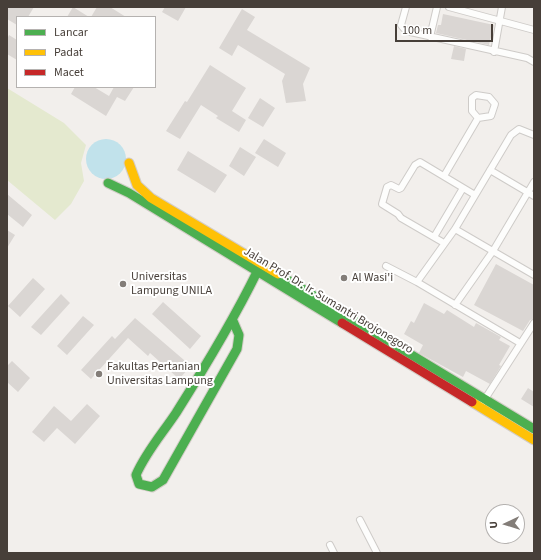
<!DOCTYPE html>
<html>
<head>
<meta charset="utf-8">
<style>
  body { margin:0 }
  #map { position:relative; width:541px; height:560px; overflow:hidden; background:#f2efec; font-family:"Source Sans 3",sans-serif }
  canvas { display:block }
  .frame { position:absolute; inset:0; border:8px solid #473f39; pointer-events:none }
  .legend { position:absolute; left:16px; top:16px; width:140px; height:72px; box-sizing:border-box; background:#fff; border:1px solid #b5b2b0; margin:0; padding:5px 7px; list-style:none; font-size:12px; color:#473f39 }
  .legend li { display:flex; align-items:center; gap:8px; height:20px }
  .legend b { width:20px; border:1px solid #b5b2b0 }
  .north { position:absolute; left:485px; top:504px; width:40px; height:40px; box-sizing:border-box; background:#fff; border:1px solid #b5b2b0; border-radius:50%; rotate:266deg; font-size:11px; font-weight:700; line-height:16px; text-align:center; color:#473f39 }
  .north::after { content:''; display:block; margin:auto; width:14px; height:18px; background:#837d78; clip-path:polygon(50% 0,100% 100%,50% 72%,0 100%) }
  .scale { position:absolute; left:395px; top:24px; width:98px; height:18px; box-sizing:border-box; border:2px solid #473f39; border-top:0; padding-left:5px; font-size:12px; line-height:14px; white-space:nowrap; color:#473f39; -webkit-text-stroke:3px #fff; paint-order:stroke }
</style>
</head>
<body>
<div id="map">
<canvas width="541" height="560"></canvas>
<div class="frame"></div>
<ul class="legend">
<li><b style="height:5px;background:#4caf50"></b>Lancar</li>
<li><b style="height:5px;background:#ffc107"></b>Padat</li>
<li><b style="height:5px;background:#c62828"></b>Macet</li>
</ul>
<div class="north">U</div>
<div class="scale">100 m</div>
</div>
<script>
const ctx = document.querySelector('canvas').getContext('2d');
ctx.lineJoin = 'round';
function fill(path, color) { ctx.fillStyle = color; ctx.fill(path, 'evenodd'); }
function stroke(path, color, width, dash) { ctx.strokeStyle = color; ctx.lineWidth = width; ctx.lineCap = dash ? 'butt' : 'round'; ctx.setLineDash(dash || []); ctx.stroke(path); }
function label(font, color, halo, rows, align = 'center') {
  ctx.font = font + ' "Source Sans 3",sans-serif'; ctx.lineWidth = 4; ctx.setLineDash([]); ctx.textBaseline = 'middle'; ctx.strokeStyle = halo; ctx.fillStyle = color; for (const [text, x, y, turn = 0] of rows) {
    ctx.save(); ctx.translate(x, y); ctx.rotate((+turn || 0) * Math.PI / 180); ctx.textAlign = isNaN(turn) ? turn : align; if (halo) ctx.strokeText(text, 0, 0); ctx.fillText(text, 0, 0); ctx.restore();
  }
}
fill(new Path2D(`
  M7,88L64,123L86,145L81,163L84,181L71,204L55,220L7,180Z`), '#e4e9cf');
fill(new Path2D(`
  M86 159a20 20 0 1 1 40 0a20 20 0 1 1-40 0Z`), '#c1e2eb');
fill(new Path2D(`
  M7,7H34L28,17H17V25L7,19Z
  M73,7L89,17H67Z
  M97,7H110L126,17H91Z
  M165,7H186L178,21L162,12Z
  M242,9L255,17L247,30L310,68L303,84L306,101L286,103L282,81L285,74L238,45L232,56L219,48Z
  M443,14L494,25L489,45L436,33L438,25H441Z
  M9,35L17,40V60L7,54V39Z
  M454,46L466,49L464,61L451,59Z
  M210,65L246,88L232,111L246,120L239,132L216,118L218,116L201,105L180,139L166,131L185,101L187,102Z
  M75,87H94L109,96L114,87H134L125,101L117,97L106,116L71,94Z
  M260,98L275,108L263,127L248,118Z
  M264,139L286,153L278,167L255,153Z
  M240,147L256,157L244,176L229,166Z
  M188,151L227,175L215,193L177,170Z
  M7,194L32,215L23,227L7,214Z
  M7,230L15,235L7,248Z
  M496,264L534,285V319L530,320L523,331L474,305Z
  M33,278L45,289L20,317L8,306Z
  M61,294L70,303L41,335L31,327Z
  M163,302L201,336L190,349L152,314Z
  M424,303L444,314L447,310L474,327L476,323L501,337L499,340L510,346L499,365L501,366L490,384L466,371L463,377L419,353L423,345L404,334L411,321L414,323Z
  M83,316L94,325L67,355L57,346Z
  M135,318L191,366L179,379L150,353L148,356L128,338L91,379L81,370L112,336L115,339Z
  M12,361L30,378L18,392L7,382V366Z
  M528,388L534,392V407L521,399Z
  M87,404L100,416L75,444L57,428L44,442L32,432L54,406L71,421Z`), '#dad6d3');
const street = new Path2D(`
  M406,7L401,25L406,31L527,58L534,62
  M449,7L534,30
  M430,37L437,7
  M494,52L502,7
  M490,170L534,196
  M444,176L478,118L472,111V98L476,95L489,97L495,104L491,116L478,118
  M455,229L534,275
  M434,237L463,188
  M444,243L401,218L398,214L382,204L387,187L391,185L399,189L401,188L415,165L420,162L475,195
  M386,266L417,282L520,343
  M417,282L455,229L511,135L519,129L534,135
  M455,305L493,251L534,182
  M483,402L534,323
  M360,520L377,553
  M330,545L334,553`);
const fast = new Path2D(`
  M108,183L129,193L342,323
  M278,274L534,429
  M233,321L239,335L237,349L163,480L152,487L139,484L136,475C146,452 162,434 176,413C205,367 233,321 257,272`);
const slow = new Path2D(`
  M129,163L137,185L151,198L278,274
  M472,402L534,440`);
const jam = new Path2D(`
  M342,323L472,402`);
stroke(street, '#cecbc8', 8);
stroke(fast, '#d3cdc7', 11);
stroke(slow, '#d3cdc7', 11);
stroke(jam, '#d3cdc7', 11);
stroke(street, '#fdfdfc', 6);
stroke(fast, '#4caf50', 9);
stroke(slow, '#ffc107', 9);
stroke(jam, '#c62828', 9);
for (const [x, y, r, color] of [
  [344,278,4,"#837d78"],
  [123,284,4,"#837d78"],
  [99,374,4,"#837d78"]
]) { const dot = new Path2D(); dot.arc(x, y, r, 0, 2 * Math.PI); ctx.fillStyle = color; ctx.fill(dot); stroke(dot, '#fff', 1.5); }
label('12px', '#473f39', '#fff', [
  ["Universitas",131,277],
  ["Lampung UNILA",131,291],
  ["Al Wasi'i",352,278],
  ["Fakultas Pertanian",107,367],
  ["Universitas Lampung",107,381]
], 'left');
label('12px', '#473f39', '#fff', [
  ["Jalan Prof. Dr. Ir. Sumantri Brojonegoro",328,301,31]
]);
</script>
</body>
</html>
